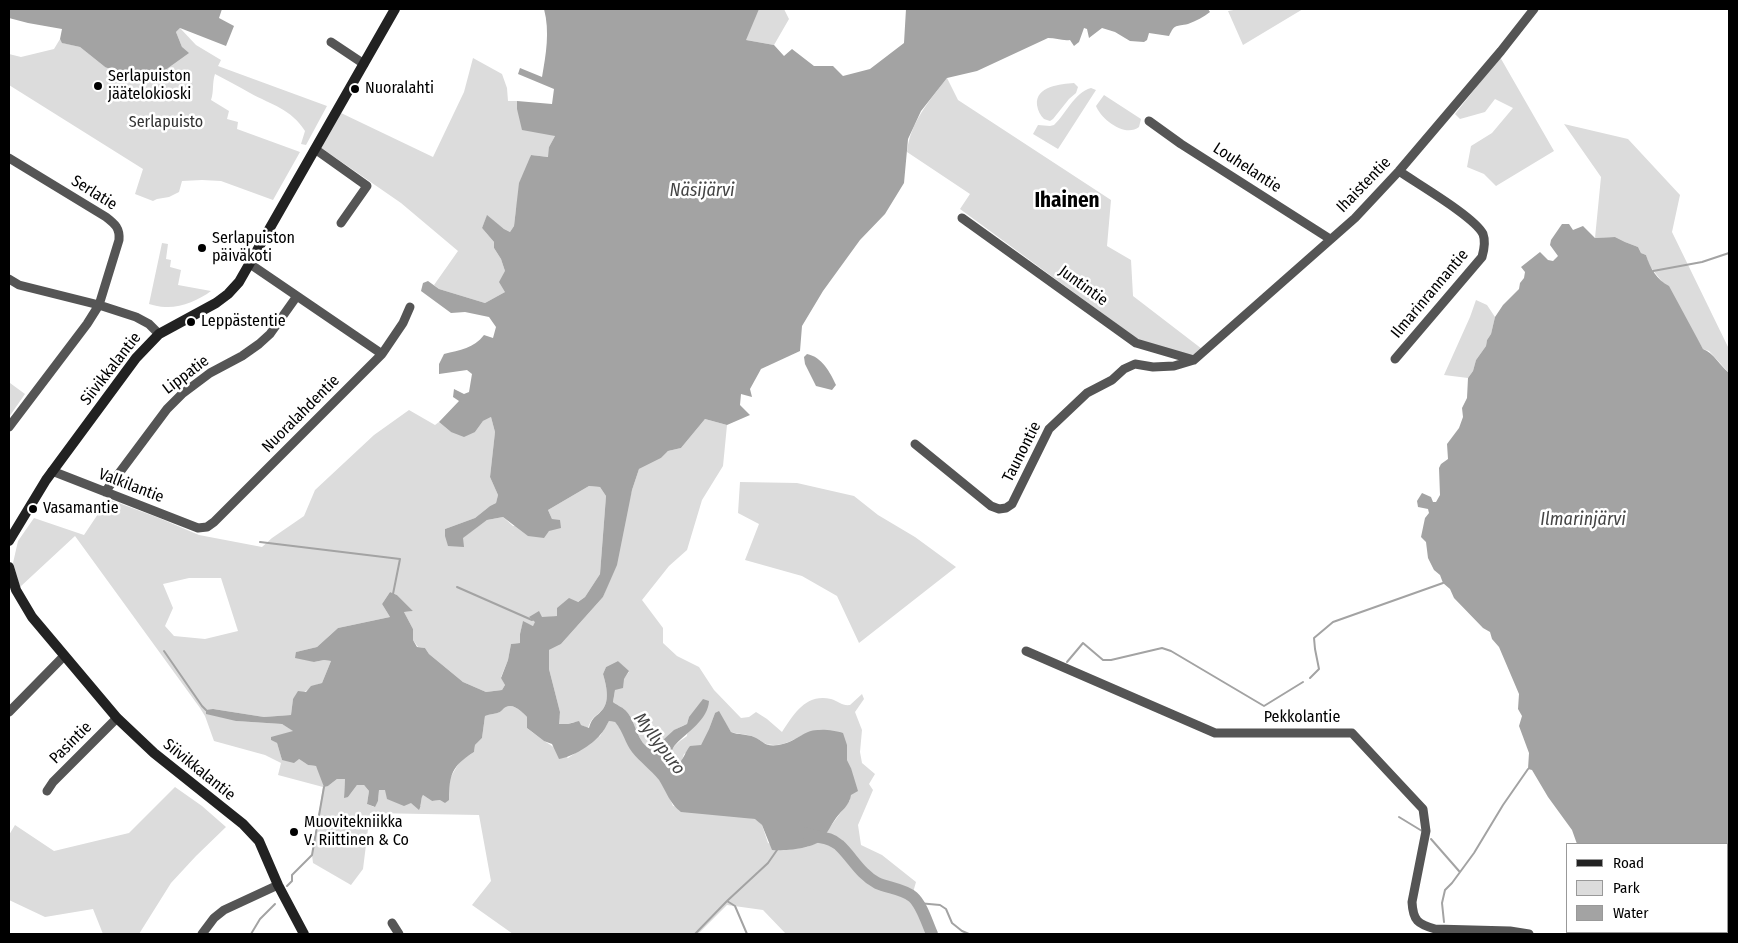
<!DOCTYPE html>
<html>
<head>
<meta charset="utf-8">
<style>
  body { margin:0 }
  #map { position:relative; width:1738px; height:943px; overflow:hidden; background:#fff; font-family:"Fira Sans Condensed",sans-serif }
  canvas { display:block }
  .frame { position:absolute; inset:0; border:10px solid #000; pointer-events:none }
  .legend { position:absolute; left:1566px; top:843px; width:162px; height:90px; box-sizing:border-box; background:#fff; border:1px solid #999; margin:0; padding:6px 9px; list-style:none; font-size:15px; color:#000 }
  .legend li { display:flex; align-items:center; gap:10px; height:25px }
  .legend b { width:25px; border:1px solid #999 }
</style>
</head>
<body>
<div id="map">
<canvas width="1738" height="943"></canvas>
<div class="frame"></div>
<ul class="legend">
<li><b style="height:6px;background:#222"></b>Road</li>
<li><b style="height:14px;background:#dcdcdc"></b>Park</li>
<li><b style="height:14px;background:#a3a3a3"></b>Water</li>
</ul>
</div>
<script>
const ctx = document.querySelector('canvas').getContext('2d');
ctx.lineJoin = 'round';
function fill(path, color) { ctx.fillStyle = color; ctx.fill(path, 'evenodd'); }
function stroke(path, color, width, dash) { ctx.strokeStyle = color; ctx.lineWidth = width; ctx.lineCap = dash ? 'butt' : 'round'; ctx.setLineDash(dash || []); ctx.stroke(path); }
function label(font, color, halo, rows, align = 'center') {
  ctx.font = font + ' "Fira Sans Condensed",sans-serif'; ctx.lineWidth = 5; ctx.setLineDash([]); ctx.textBaseline = 'middle'; ctx.strokeStyle = halo; ctx.fillStyle = color; for (const [text, x, y, turn = 0] of rows) {
    ctx.save(); ctx.translate(x, y); ctx.rotate((+turn || 0) * Math.PI / 180); ctx.textAlign = isNaN(turn) ? turn : align; if (halo) ctx.strokeText(text, 0, 0); ctx.fillText(text, 0, 0); ctx.restore();
  }
}
fill(new Path2D(`
  M645,9H784L789,19L774,45L746,40Z
  M1239,9H1303L1243,45L1228,11Z
  M180,28L196,45L221,60L218,66L327,106L306,145L301,144L305,131C291,109 272,105 250,93C239,87 227,80 215,74C212,83 214,92 211,100L229,111L227,119L238,122L237,129L300,152L273,200L221,181L202,180L182,181L179,192L169,197L157,199L153,201L135,194L143,169L9,85V54L21,57L54,49L60,39L63,43L80,47L105,67L182,47L176,32Z
  M1500,57L1554,151L1496,186L1484,174L1467,167L1471,146L1492,133L1513,108L1495,99L1485,112L1460,119L1455,114Z
  M473,58L502,74L507,88L508,101H517V109L555,136L549,147V157L531,155L516,209L514,226L510,232L504,229L487,216L482,228L494,242V248L501,259L505,271V292L485,303L439,289L434,285L458,251L401,203L320,147L341,113L433,157L464,92Z
  M947,78L958,100L1111,200L1107,246L1131,260L1133,296L1202,349L1192,356L1140,341L960,209L970,194L907,152C910,123 929,101 947,78Z
  M1074,83L1078,87L1076,93L1069,99L1053,119L1050,121L1044,119C1040,115 1038,111 1037,105C1035,86 1061,84 1074,83Z
  M1091,88L1096,90L1058,149L1033,134L1038,125L1050,126L1054,125C1066,114 1074,93 1091,88Z
  M1104,95L1141,119L1139,127C1125,138 1101,119 1096,106Z
  M1564,124L1628,139L1680,195L1672,232L1729,349V373L1709,351L1703,349L1663,283L1649,265L1646,255L1641,253L1638,247L1625,242L1615,237L1595,238L1601,177Z
  M162,243L168,244L166,259L171,260L170,267L181,270L178,285L211,291C199,300 181,308 165,307C160,307 154,305 149,304Z
  M1476,300L1487,305L1495,317L1491,334L1487,340L1486,346L1476,360L1473,371L1468,378L1444,375L1470,317Z
  M10,383L25,394L9,417V384Z
  M409,410L435,425L439,422L451,432H475L483,421L491,417L495,432L490,477L498,495L496,503L490,506L475,518L445,529L463,547L462,538L487,520L503,517L513,526L552,519L548,510L589,486L600,487L606,496L600,574L585,597L557,616L542,618L533,626L523,622L520,634V643L511,644L508,660L501,677L505,685L502,690L486,692L463,682L429,654L425,648L418,647L413,640V629L404,612L413,611L397,595L390,592L382,604L390,617L338,628L317,647L296,652L314,662L324,660L331,661L322,683C311,686 304,693 293,699L291,715L264,717L213,709L236,721L282,724L294,731L271,740L277,743L282,760L299,759L308,765L316,766L328,786L337,779H345L344,797H348L357,785H364L369,791L367,804L374,807L378,801L379,790H386L421,806V797L423,795L432,801L440,800L449,780L460,761L474,752L475,745L482,738L485,716C490,714 496,714 500,712C503,710 503,708 506,707C514,703 522,712 527,717V728C540,739 555,747 568,758L600,736L609,721L615,722L623,732L632,751L656,775L667,792L673,806L756,819L762,825L768,843L786,850L807,847L819,842L850,800L851,768L847,760V745C842,742 829,731 823,730C810,727 793,744 776,745C762,745 765,742 754,737C748,734 738,734 731,732L726,724L715,713L709,729L701,745L684,754L682,760L678,764L670,763C666,751 678,742 687,736L689,717L687,724C672,729 664,742 652,750C635,741 637,723 626,711C623,708 617,705 613,702L615,690L629,672L618,661L606,667L603,674C606,684 610,700 603,709C595,718 593,715 588,728L574,722L568,724H558L560,712L549,669V650L561,644L603,597L609,581L632,490L639,469L661,458L668,451L681,448L705,419L727,425L723,466L702,500L687,550L669,566L642,600L663,628V643L677,656L699,667L714,690L741,718L749,717L756,712L767,719L782,732C794,714 806,693 831,699C838,701 842,706 850,705L862,694L864,699L855,712L862,730L860,752L862,763L875,774L869,784L873,790L858,825L861,845L882,855L916,882L912,896L921,907L925,919L932,934H786L763,910L727,905L698,934H513L472,905L491,881L479,815L370,813L363,869L351,885L313,863L312,855L323,787L278,775L281,763L265,755L214,741L205,716L200,708L75,536L20,587L13,563L18,541L34,518L84,535L108,499L159,518L199,535L262,547L272,538L304,516L315,490L374,435ZM189,578H221L238,631L205,639L174,636L165,626L173,608L163,584Z
  M740,482L797,483L854,496L878,515L915,537L956,567L859,643L837,596L802,576L745,560L759,524L738,513Z
  M175,787L202,806L226,827L196,856L171,883L139,934H103L93,909L45,917L9,900V835L15,825L54,851L129,833Z`), '#dcdcdc');
fill(new Path2D(`
  M9,9H222L219,18L234,26L226,46L180,28L176,32L182,47L189,53L161,73L145,75L118,72L105,67L80,47L62,43L60,39L62,29L28,23L9,18Z
  M544,9H759L746,40L774,45L784,56L792,49L814,66H833L843,76L870,69L904,43L906,9H1208L1210,12C1204,17 1196,21 1188,24C1176,27 1175,23 1169,36L1149,33L1147,40L1144,42L1130,41L1115,32L1102,28L1089,38L1087,29L1084,28L1079,42L1074,46L1070,40C1062,41 1056,38 1048,38L977,71L947,78L921,111L908,139L904,183L885,214L860,240L823,291L802,326L800,351L761,369L750,389L752,397L741,394L740,405L750,415L727,425L705,419L681,448L668,451L661,458L639,469L632,490L617,565L603,597L561,644L549,650V669L560,712L559,724H568L579,721L581,725L589,728C593,715 596,718 603,709C610,700 606,684 603,674L606,667L618,661L629,671L624,679L623,688L615,690L613,702C617,705 624,708 627,712C637,724 636,742 652,750L674,730L687,724L689,717L703,699L709,701C708,720 687,732 676,744C672,748 671,754 668,758L670,763L678,764C684,759 685,752 690,746L701,745L709,729L715,713L719,711L731,732C738,735 748,734 754,737C765,742 764,747 779,745C793,742 797,737 808,732C816,728 834,730 843,733L847,745V760L851,768L858,791L851,795C850,805 841,811 836,818C831,825 827,834 821,840C813,849 783,851 772,850L762,825L755,819L681,812C670,804 666,791 659,780C651,770 640,762 632,752C625,743 624,733 615,722L609,721C606,726 604,731 600,735C592,745 572,757 559,759L552,744L544,741L527,728V717C522,712 514,703 506,707C503,708 503,710 500,712C496,714 490,714 485,716L482,738L475,745L474,752C452,766 449,774 449,800L445,803L440,800L432,801L423,795C420,799 422,805 419,810L411,803L404,806L387,799L385,790H379L378,801L375,807L367,804L369,791L364,785H357L348,797L344,798L345,779H337L328,786L324,787L316,766L308,765L299,759L294,763L282,760L277,743L271,740V737L293,731L282,724L236,721L206,714V710L213,709L264,717L291,715L293,699L298,691L306,692L311,686L322,683L331,661L324,660L314,662L295,658L296,652L317,647L338,628L390,617L382,604L390,592L397,595L413,611L404,612L413,629V640L417,647L425,648L429,654L463,682L486,692L502,690L505,685L501,678L508,660L511,644L520,643V634L523,621L533,626L535,622L529,617L539,611L542,617L557,616V608L569,598L578,602L585,597L600,574L606,496L600,487L589,486L548,510L552,519L560,520L561,528L549,531L544,538L528,536L503,517L487,520L463,538L464,547L448,546L445,536V529L475,518L490,506L496,503L498,495L490,477L495,432L491,417L483,421L475,432L464,437L451,432L439,422L459,401L453,397L454,389L464,394L469,392L472,374L467,370L439,374V364L444,354C460,350 474,348 484,335L493,338L496,327L489,317L465,312L451,313L421,291L423,283L428,281L439,289L485,303L505,292L499,282L505,271L501,259L494,248V242L482,228L487,215L504,229L510,232L514,226L519,183L531,155L548,157L549,147L555,136L522,130L517,109V101L552,104L554,89L518,74L520,68L542,77C546,54 550,32 544,9Z
  M1562,224H1569L1573,230L1583,226L1595,238L1615,237L1625,242L1638,247L1641,253L1646,255C1650,268 1657,280 1669,286L1703,349C1714,353 1720,366 1729,373V883L1727,884V844H1577L1572,830L1548,797L1532,770L1528,769L1529,753L1519,726L1522,716L1518,709L1519,694L1499,647L1492,639L1490,632L1483,628L1454,598L1450,589L1443,583L1440,575L1434,570L1428,558L1426,542L1421,537L1425,518L1429,513L1428,509L1418,507L1417,501L1422,493L1431,497L1433,502H1436L1440,495L1439,468L1441,464L1448,459L1447,444L1459,428L1463,417L1462,408L1467,398L1468,378L1473,371L1476,360L1486,346L1487,340L1491,334L1495,317L1503,305L1519,289L1520,283L1524,278L1525,272L1521,267L1540,252L1548,260L1553,261L1558,256L1550,245L1551,240Z
  M807,354C822,357 830,372 836,385L832,390L816,386L805,364L804,357Z`), '#a3a3a3');
stroke(new Path2D(`
  M1653,271L1702,262L1729,253
  M260,542L400,559L393,594
  M457,587L532,620
  M164,651L202,706L206,710
  M1067,662L1083,643L1103,660H1111L1162,648L1171,651L1264,706L1303,682
  M1310,678L1319,669L1315,649L1314,638L1333,622L1443,583
  M1399,817L1422,831
  M1431,839L1459,871
  M287,886L292,881V875L312,855L324,787
  M727,901L735,906L747,934
  M918,903L940,905L946,909L952,923L962,931L969,934
  M1444,922L1442,903L1445,890L1452,883L1474,853L1503,805L1528,769
  M251,934L260,919L275,904
  M695,934L727,901L768,863L777,850`), '#a3a3a3', 2);
stroke(new Path2D(`
  M807,833C817,839 827,835 839,845C852,857 860,874 877,883C888,888 904,889 913,897C922,905 927,923 932,934`), '#a3a3a3', 12);
stroke(new Path2D(`
  M331,42L364,64
  M1149,121L1181,144L1330,239
  M315,149L367,186L341,223
  M9,158L106,217C115,224 120,228 119,240L99,305L87,324L9,427
  M962,218L1136,343L1194,360
  M250,264L382,354
  M9,279L19,285L99,305L136,317L149,324L159,334
  M1395,359L1482,257C1484,250 1486,242 1483,234C1475,217 1416,183 1399,171
  M915,444L991,506L999,509L1006,508L1012,504L1049,429L1087,393L1112,380L1124,369L1135,364L1153,367L1174,366L1194,360L1355,218L1399,171L1501,51L1534,9
  M52,471L198,528L207,527L214,522L382,354L403,323L410,307
  M105,492L167,409L182,394L210,373L242,356L259,344L270,334L297,296
  M1026,651L1215,733H1352L1423,809L1426,831L1412,902C1413,921 1418,924 1435,929L1510,931L1529,934
  M9,712L64,656
  M47,791L53,782L117,718
  M392,923L399,934
  M202,934L214,918L224,910L278,885`), '#555', 9);
stroke(new Path2D(`
  M9,541L46,480L136,358L159,334L216,303L228,294L239,282L395,9
  M9,567L16,590L32,617L117,718L154,753L243,824L259,841L278,885L304,934
  M1727,924L1729,923
  M1693,934L1702,932`), '#222', 10);
for (const [x, y, r, color] of [
  [98,86,5,"#000"],
  [355,89,5,"#000"],
  [202,248,5,"#000"],
  [191,322,5,"#000"],
  [33,509,5,"#000"],
  [294,832,5,"#000"]
]) { const dot = new Path2D(); dot.arc(x, y, r, 0, 2 * Math.PI); ctx.fillStyle = color; ctx.fill(dot); stroke(dot, '#fff', 2); }
label('16px', '#000', '#fff', [
  ["Serlapuiston",108,77],
  ["jäätelokioski",108,95],
  ["Nuoralahti",365,89],
  ["Serlapuiston",212,239],
  ["päiväkoti",212,257],
  ["Leppästentie",201,322],
  ["Vasamantie",43,509],
  ["Muovitekniikka",304,823],
  ["V. Riittinen & Co",304,841]
], 'left');
label('16px', '#333', '#fff', [
  ["Serlapuisto",166,123]
]);
label('16px', '#000', '#fff', [
  ["Louhelantie",1247,168,33],
  ["Ihaistentie",1364,185,-46],
  ["Serlatie",94,193,32],
  ["Juntintie",1083,286,36],
  ["Ilmarinrannantie",1430,294,-50],
  ["Siivikkalantie",111,369,-52],
  ["Lippatie",186,375,-37],
  ["Nuoralahdentie",301,414,-45],
  ["Taunontie",1022,452,-63],
  ["Valkilantie",131,486,21],
  ["Pekkolantie",1302,718],
  ["Pasintie",71,743,-45],
  ["Siivikkalantie",199,770,39]
]);
label('italic 18px', '#444', '#fff', [
  ["Näsijärvi",702,191],
  ["Ilmarinjärvi",1583,520],
  ["Myllypuro",659,744,53]
]);
label('bold 21px', '#000', '#fff', [
  ["Ihainen",1067,201]
]);
</script>
</body>
</html>
